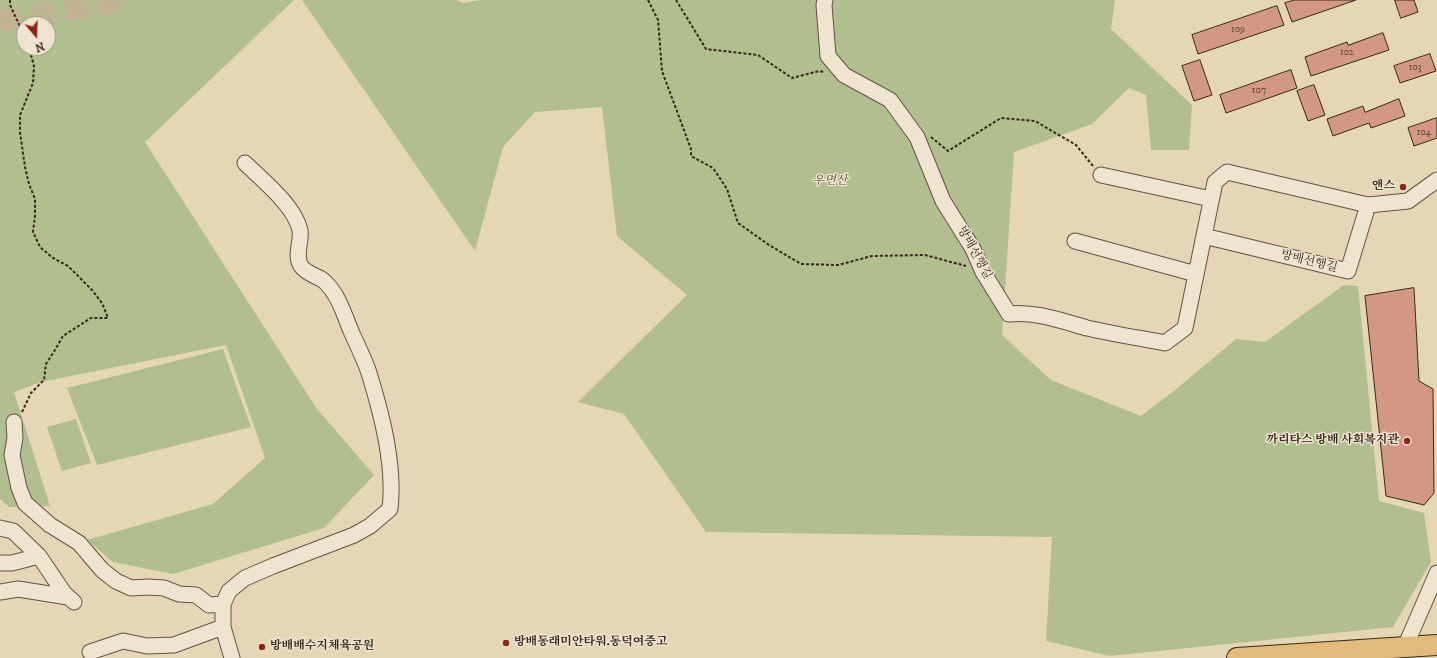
<!DOCTYPE html>
<html>
<head>
<meta charset="utf-8">
<style>
  body { margin:0 }
  #map { position:relative; width:1437px; height:658px; overflow:hidden; background:#e5d6b6; font-family:"IM FELL DW Pica",serif }
  canvas { display:block }
  .north { position:absolute; left:16px; top:16px; width:40px; height:40px; box-sizing:border-box; background:#eee4d0; border:1px solid #a49988; border-radius:50%; rotate:161deg; font-size:11px; font-weight:700; line-height:16px; text-align:center; color:#35291b }
  .north::after { content:''; display:block; margin:auto; width:14px; height:18px; background:#8f2418; clip-path:polygon(50% 0,100% 100%,50% 72%,0 100%) }
</style>
</head>
<body>
<div id="map">
<canvas width="1437" height="658"></canvas>
<div class="north">N</div>
</div>
<script>
const ctx = document.querySelector('canvas').getContext('2d');
ctx.lineJoin = 'round';
function fill(path, color) { ctx.fillStyle = color; ctx.fill(path, 'evenodd'); }
function stroke(path, color, width, dash) { ctx.strokeStyle = color; ctx.lineWidth = width; ctx.lineCap = dash ? 'butt' : 'round'; ctx.setLineDash(dash || []); ctx.stroke(path); }
function label(font, color, halo, rows, align = 'center') {
  ctx.font = font + ' "IM FELL DW Pica","Noto Serif KR",serif'; ctx.lineWidth = 3; ctx.setLineDash([]); ctx.textBaseline = 'middle'; ctx.strokeStyle = halo; ctx.fillStyle = color; for (const [text, x, y, turn = 0] of rows) {
    ctx.save(); ctx.translate(x, y); ctx.rotate((+turn || 0) * Math.PI / 180); ctx.textAlign = isNaN(turn) ? turn : align; if (halo) ctx.strokeText(text, 0, 0); ctx.fillText(text, 0, 0); ctx.restore();
  }
}
fill(new Path2D(`
  M0,0H294L145,142L317,409L374,475L324,528L173,574L113,562L87,540L213,504L265,458L226,345L41,382L14,392L50,506L9,507L0,499ZM24,24H48V48H24Z
  M302,0H457L463,3L480,0H1115L1111,29L1192,105L1189,150H1151L1146,95L1129,88L1092,124L1014,152L1002,335L1051,380L1141,416L1174,391L1236,339L1265,342L1344,285L1358,286L1379,501L1424,513L1431,562L1393,627L1110,656L1046,641L1052,537L706,532L624,414L578,402L687,295L617,236L602,107L535,112L503,147L475,251Z
  M223,349L251,427L97,465L67,388Z
  M76,419L91,463L62,471L47,427Z`), '#b1be90');
const building = new Path2D(`
  M1295,0H1356L1292,22L1285,3Z
  M1395,0H1414L1418,12L1401,18Z
  M1277,6L1284,25L1198,54L1192,35Z
  M1383,33L1389,50L1311,76L1305,57L1347,42L1348,45Z
  M1430,54L1436,71L1400,83L1394,66Z
  M1200,60L1212,95L1194,101L1182,66Z
  M1291,70L1297,88L1226,113L1220,95Z
  M1314,85L1325,115L1308,121L1297,91Z
  M1399,99L1405,116L1371,128L1369,123L1333,136L1327,119L1363,106L1365,112Z
  M1437,118V138L1414,146L1408,128Z
  M1414,288L1419,381L1433,389L1434,493L1424,505L1386,496L1365,296Z`);
fill(building, '#d29885');
stroke(building, '#35291b', 1);
stroke(new Path2D(`
  M0,21L131,0`), '#c2b397', 22, [22, 11]);
const minor = new Path2D(`
  M825,0L824,5L828,56L844,75L890,100L917,137L943,201L973,249L983,272L1009,314C1035,311 1062,321 1087,328C1113,334 1139,338 1165,343L1185,328L1215,182L1227,172L1368,205L1408,201L1437,180
  M1101,175L1211,199
  M1204,236L1348,271L1368,205
  M1075,241L1196,274
  M14,422L15,438L12,455L19,488L25,503L50,525L79,543L102,570L116,581L131,588L148,587L164,588L179,594L196,595L209,605L223,604
  M0,528L13,531L39,556L64,593L74,602
  M0,563H12L39,556
  M0,592L18,589L68,597
  M1405,647L1437,573
  M90,652L123,641L147,646L174,645L223,627
  M232,658L223,627V604L229,591L245,578L273,566L354,535L370,526L390,509C395,465 382,415 369,373C364,358 357,345 351,331C345,317 341,302 332,290C329,286 325,281 321,279C314,275 306,273 301,266C294,255 302,242 300,230C294,205 263,181 245,163`);
const major = new Path2D(`
  M1237,658L1437,645`);
stroke(minor, '#615442', 17);
stroke(major, '#35291b', 22);
stroke(new Path2D(`
  M10,0V5L24,35
  M648,0L658,20L662,71L691,149V156L713,168L727,189L738,223L769,245L801,264L838,265L872,256L925,255L966,266
  M676,0L706,49L758,55L792,78L819,71L824,72
  M931,137L948,151L1001,118L1035,121L1076,145L1093,166
  M22,412L31,393L44,380L46,364L55,350L63,336L91,318H108L102,303L92,290L68,266L53,258L40,247L33,232L35,216V199L29,184L25,167L20,132V115L33,83L34,66L29,48`), '#35291b', 2, [3, 2]);
stroke(minor, '#eee4d0', 15);
stroke(major, '#e2bb7b', 20);
for (const [x, y, r, color] of [
  [1403,187,4,"#8f2418"],
  [1407,441,4,"#8f2418"],
  [506,643,4,"#8f2418"],
  [262,647,4,"#8f2418"]
]) { const dot = new Path2D(); dot.arc(x, y, r, 0, 2 * Math.PI); ctx.fillStyle = color; ctx.fill(dot); stroke(dot, '#eee4d0', 1.5); }
label('10px', '#5c4536', null, [
  ["109",1238,30],
  ["102",1347,53],
  ["103",1415,68],
  ["107",1259,91],
  ["104",1424,133]
]);
label('italic 12px', '#544e38', '#eee4d0', [
  ["우면산",830,182]
]);
label('bold 12px', '#35291b', '#eee4d0', [
  ["앤스",1395,187],
  ["까리타스 방배 사회복지관",1399,441],
  ["방배동래미안타워.동덕여중고",514,643,"left"],
  ["방배배수지체육공원",270,647,"left"]
], 'right');
label('12px', '#35291b', '#eee4d0', [
  ["방배선행길",974,253,61],
  ["방배선행길",1309,262,14]
]);
</script>
</body>
</html>
